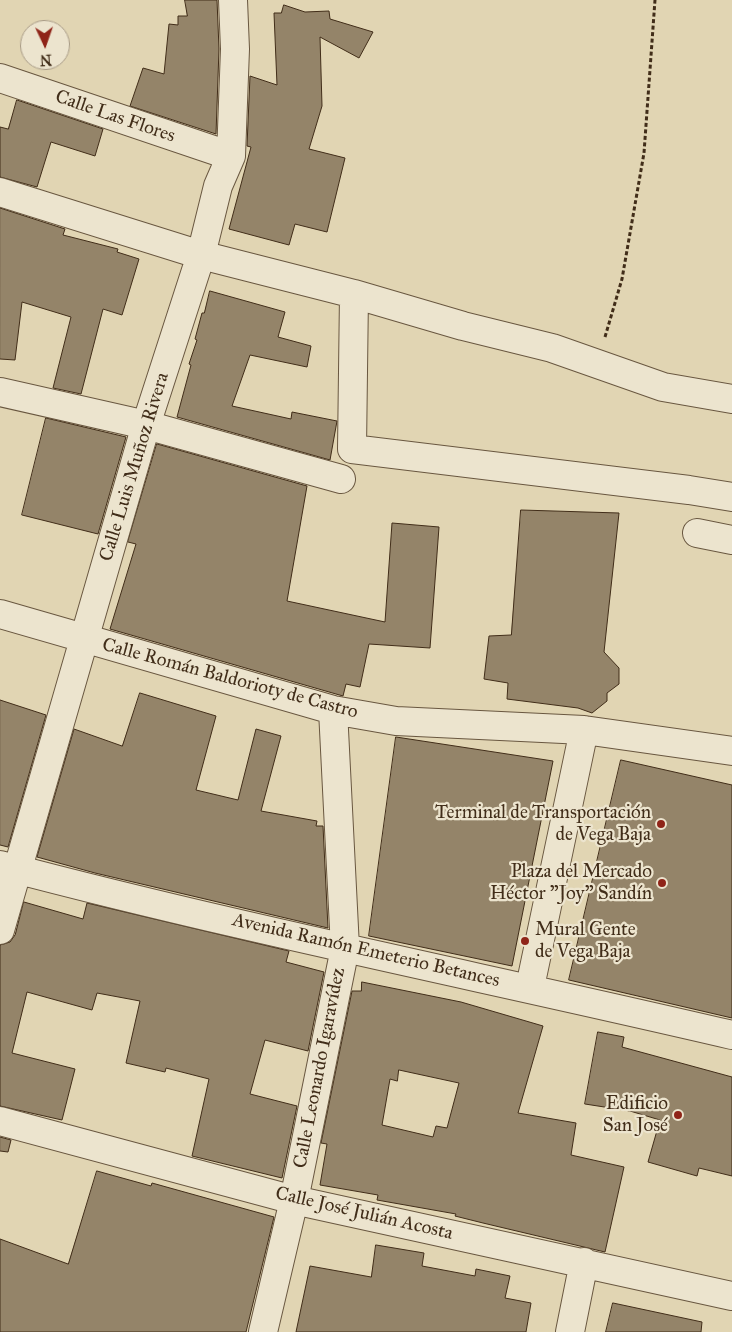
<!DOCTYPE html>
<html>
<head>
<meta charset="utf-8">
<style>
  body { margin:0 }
  #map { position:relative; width:732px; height:1332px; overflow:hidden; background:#e1d5b3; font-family:"IM FELL Great Primer",serif }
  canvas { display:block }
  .north { position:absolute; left:20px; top:20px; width:50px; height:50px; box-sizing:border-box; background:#ece4ce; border:1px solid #a89b86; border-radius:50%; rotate:177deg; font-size:14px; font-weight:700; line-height:20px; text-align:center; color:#412d19 }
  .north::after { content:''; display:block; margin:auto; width:18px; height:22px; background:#8f2418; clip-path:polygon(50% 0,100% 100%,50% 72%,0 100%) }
</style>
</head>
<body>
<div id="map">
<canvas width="732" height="1332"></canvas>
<div class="north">N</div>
</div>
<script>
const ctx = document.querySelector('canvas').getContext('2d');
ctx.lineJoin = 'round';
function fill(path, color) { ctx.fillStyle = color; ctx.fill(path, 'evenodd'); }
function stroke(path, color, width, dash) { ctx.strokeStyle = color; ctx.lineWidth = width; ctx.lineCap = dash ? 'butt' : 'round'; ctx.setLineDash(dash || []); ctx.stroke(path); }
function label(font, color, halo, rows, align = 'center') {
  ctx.font = font + ' "IM FELL Great Primer",serif'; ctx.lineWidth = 4.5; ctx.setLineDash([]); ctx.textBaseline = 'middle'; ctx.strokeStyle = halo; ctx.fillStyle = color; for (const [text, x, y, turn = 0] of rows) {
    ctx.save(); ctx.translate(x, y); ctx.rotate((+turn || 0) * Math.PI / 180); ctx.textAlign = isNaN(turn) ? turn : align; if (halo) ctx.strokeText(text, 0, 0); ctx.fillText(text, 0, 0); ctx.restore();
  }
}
const building = new Path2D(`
  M185,0H217L219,49L216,134L130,106L143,68L164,74L169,24L178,25V16H187Z
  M284,5L305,12L329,11L330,19L373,32L359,58L320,37L322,106L309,149L345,158L327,232L295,224L289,245L229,229L251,147L247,146L250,76L277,85L274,13H281Z
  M17,100L103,129L95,156L51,142L37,187L0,177V127L8,129Z
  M0,208L65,229L63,235L118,249L117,252L139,259L122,315L103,309L81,394L53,388L71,317L22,302L15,360L0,359Z
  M210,291L285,312L278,337L311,346L307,367L250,355L232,406L291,419L292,412L337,421L330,460L177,417L191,365L189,364L197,340L195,339L202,313H204Z
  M46,418L126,437L98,534L22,515Z
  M157,444L307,486L287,601L385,622L392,523L439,527L430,648L369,644L360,687L346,684L343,696L110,629L136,544L128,542Z
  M521,510L619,513L604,652L619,668V684L607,693V701L592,713L578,708L507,699L508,683L484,679L489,636L511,635Z
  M140,693L216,716L196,790L238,800L256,729L281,736L261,811L317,821L316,826H323L328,928L95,873L37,857L74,729L122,746Z
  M0,700L46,715L8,847L0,845Z
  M396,737L553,761L512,966L369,936Z
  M621,760L732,785V1018L569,980Z
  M24,902L83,919L87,903L289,951L286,962L324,972L308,1051L265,1040L250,1094L297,1106L282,1178L192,1156L209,1079L166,1068L165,1072L126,1063L140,1001L97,993L92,1010L27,992L12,1053L75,1069L62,1120L0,1106V945L10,942L15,935Z
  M362,982L461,1002L543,1026L518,1113L576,1123L571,1155L624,1167L605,1252L483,1223L455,1216L456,1214L377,1200L378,1195L320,1185L327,1144L321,1143L352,991H361ZM399,1070L459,1083L447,1128L436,1126L433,1137L382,1125L390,1079L397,1081Z
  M598,1032L624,1037L622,1047L732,1077V1176L699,1168L697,1176L648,1162L660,1120L630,1111L585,1104Z
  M0,1137L11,1140L8,1152L0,1151Z
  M97,1171L151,1186L152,1183L274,1217L246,1332H0V1239L68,1264Z
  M376,1245L424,1253L422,1266L475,1276L476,1269L510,1276L505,1298L531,1303L526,1332H296L310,1266L371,1277Z
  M613,1303L702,1322L701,1332H606Z`);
fill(building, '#948469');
stroke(building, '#412d19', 1);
const minor = new Path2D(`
  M0,78L231,156
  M0,192L201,255L354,294L463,326L552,348L663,387L732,399
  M354,294L352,449L689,490L732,497
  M0,392L146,425L341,479
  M697,533L732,540
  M0,614L333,710L396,721L584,730L732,751
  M0,865C242,929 488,978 732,1035
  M0,930L146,425L201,255L218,186L231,156L235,49L233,0
  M530,987L584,730
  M0,1121L294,1200L732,1296
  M263,1332L294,1200L345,948L333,710
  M570,1332L584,1262`);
stroke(minor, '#695740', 30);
stroke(new Path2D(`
  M605,337L622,279L644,153L655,0`), '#412d19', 3, [4, 2.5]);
stroke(minor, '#ece4ce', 28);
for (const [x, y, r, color] of [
  [661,824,5,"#8f2418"],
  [662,883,5,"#8f2418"],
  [525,941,5,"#8f2418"],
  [678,1115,5,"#8f2418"]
]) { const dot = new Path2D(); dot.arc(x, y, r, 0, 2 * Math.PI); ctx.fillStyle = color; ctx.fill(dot); stroke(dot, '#ece4ce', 2); }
label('19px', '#412d19', '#ece4ce', [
  ["Calle Las Flores",115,117,19],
  ["Calle Luis Muñoz Rivera",135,467,-73],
  ["Calle Román Baldorioty de Castro",230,679,15],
  ["Avenida Ramón Emeterio Betances",366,951,13],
  ["Calle Leonardo Igaravídez",320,1068,-79],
  ["Calle José Julián Acosta",364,1214,13]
]);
label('19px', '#412d19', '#ece4ce', [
  ["Terminal de Transportación",651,813],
  ["de Vega Baja",651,835],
  ["Plaza del Mercado",652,872],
  ["Héctor \"Joy\" Sandín",652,894],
  ["Mural Gente",535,930,"left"],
  ["de Vega Baja",535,952,"left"],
  ["Edificio",668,1104],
  ["San José",668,1126]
], 'right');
</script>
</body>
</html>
